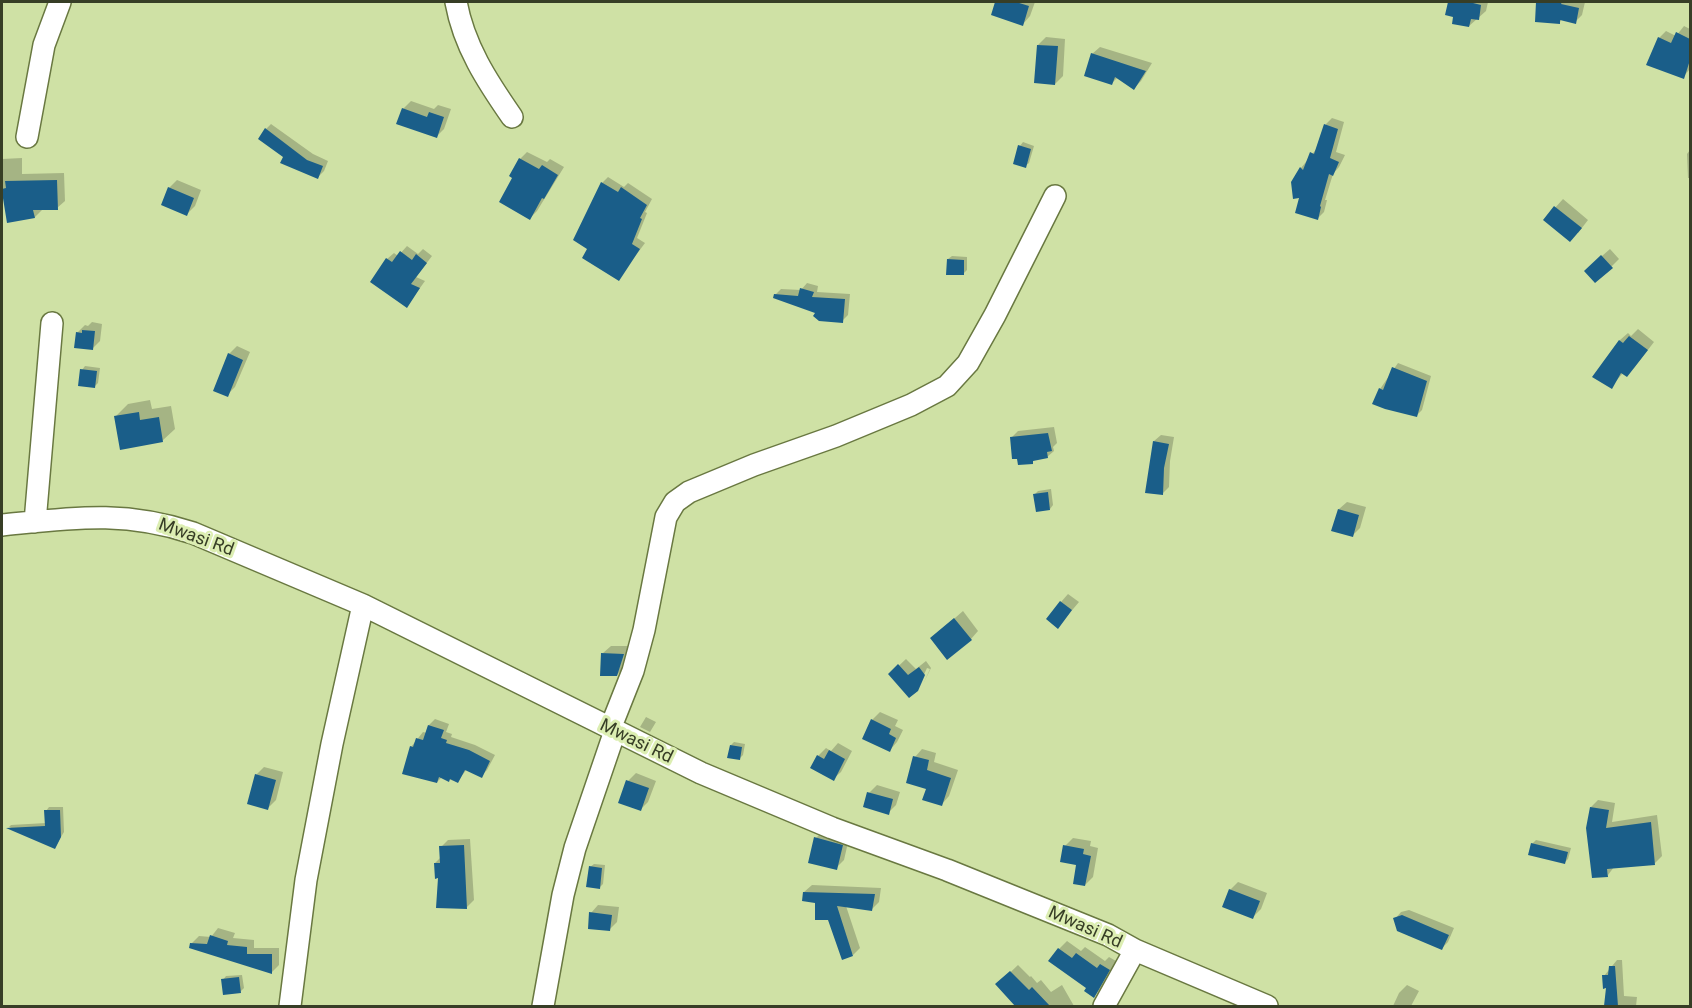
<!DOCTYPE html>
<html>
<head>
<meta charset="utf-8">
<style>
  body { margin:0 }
  #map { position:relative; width:1692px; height:1008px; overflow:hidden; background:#cfe1a5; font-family:Roboto,sans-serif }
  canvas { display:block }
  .frame { position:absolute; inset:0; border:3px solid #373e26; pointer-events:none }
</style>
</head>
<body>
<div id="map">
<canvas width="1692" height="1008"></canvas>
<div class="frame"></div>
</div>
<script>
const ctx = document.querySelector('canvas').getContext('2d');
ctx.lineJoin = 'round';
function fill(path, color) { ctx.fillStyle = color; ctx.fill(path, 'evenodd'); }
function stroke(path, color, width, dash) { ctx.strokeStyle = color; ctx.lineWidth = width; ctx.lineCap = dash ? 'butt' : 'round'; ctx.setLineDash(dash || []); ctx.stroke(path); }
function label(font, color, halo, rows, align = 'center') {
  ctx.font = font + ' Roboto,sans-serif'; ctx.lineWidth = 6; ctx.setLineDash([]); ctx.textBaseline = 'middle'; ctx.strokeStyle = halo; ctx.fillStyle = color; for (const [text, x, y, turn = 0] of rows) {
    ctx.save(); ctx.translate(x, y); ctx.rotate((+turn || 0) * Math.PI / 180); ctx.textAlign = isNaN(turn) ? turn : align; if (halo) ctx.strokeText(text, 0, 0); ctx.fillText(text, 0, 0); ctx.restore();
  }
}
fill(new Path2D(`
  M997,2H1035L1030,16L1023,24L993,14Z
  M1449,2H1488L1486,11L1469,26L1455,15L1447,14Z
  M1538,2H1585L1582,15L1575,22L1562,19L1560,22L1537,21Z
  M1684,26L1690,29V69L1683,77L1659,38L1666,31L1676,36Z
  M1046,37L1065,39L1063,76L1055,84L1038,45Z
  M1100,47L1152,63L1141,81L1134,88L1118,77L1112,83L1092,54Z
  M411,101L434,109L438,105L451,109L444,129L436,137L403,109Z
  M1332,118L1344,122L1336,152L1345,155L1339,167L1333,174L1325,200H1327L1324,212L1318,218L1301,197V168L1318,147L1326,124Z
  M271,124L313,154L328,161L324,171L318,177L285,156L266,129Z
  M1023,142L1034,146L1029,163L1025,166L1020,146Z
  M1690,150V178H1688L1687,154Z
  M527,152L547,162L550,159L564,167L537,211L530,218L514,177L520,159Z
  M22,158V174L64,173L65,201L57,208L43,209L35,217L8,222L2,187V159Z
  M608,177L624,187L628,183L652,199L645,212L647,213L637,238L645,243L618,279L589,249L575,240L602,183Z
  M177,180L201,190L195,206L187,214L169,188Z
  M1563,199L1588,220L1578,233L1545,219Z
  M407,246L418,254L423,249L432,256L416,277L425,281L407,306L387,259L394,253L398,256Z
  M1610,249L1619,259L1611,267L1594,263Z
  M952,256L967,257V270L963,274L948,259Z
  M807,283L818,286L817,292L850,294L848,315L842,321L775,295L781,289L801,290Z
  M92,322L102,324L100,341L92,349L77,333L85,325L88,326Z
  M1638,329L1654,342L1634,368L1623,373L1611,387L1594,376L1620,340L1628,333L1631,336Z
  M237,346L250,352L235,387L227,395L229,354Z
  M1398,363L1431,376L1422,410L1417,415L1374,403L1380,389Z
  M85,366L100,368L98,383L94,387L82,370Z
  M150,400L152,409L171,406L175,429L162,441L116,416L128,404Z
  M1054,427L1057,443L1053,447L1054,451L1047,457L1036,459L1032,462L1012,437L1018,431Z
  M1161,435L1174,437L1170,461L1169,487L1162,494L1154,441Z
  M1051,489L1053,505L1050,509L1035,494L1038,491Z
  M1347,502L1366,507L1360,528L1352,536L1339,509Z
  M1068,594L1079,602L1058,627L1061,602Z
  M963,611L978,631L971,639L932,638Z
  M611,646H631L625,667L617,675L603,653Z
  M906,659L916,669L926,661L931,668L923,684L930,669L927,668L917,690L890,674Z
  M880,712L898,720L895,726L903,730L897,742L890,750L872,720Z
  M646,717L656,722L650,732L640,727Z
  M435,719L449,724L446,732L452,734L451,737L475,745L495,755L487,770L481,776L467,769L457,782L442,777L437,782L411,747L423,732L427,733L429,725Z
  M734,742L745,744L743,755L739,759L731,745Z
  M838,743L852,751L841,772L833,779L818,756L826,748L831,751Z
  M922,749L936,753L934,762L958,770L949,796L942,804L928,788L915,757Z
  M264,767L283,772L276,800L268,808L256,775Z
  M636,773L656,781L648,802L640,810L628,781Z
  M877,785L900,792L896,805L888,813L869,793Z
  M1598,800L1615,803L1612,822L1657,815L1662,856L1655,863L1614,867L1608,875L1591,807Z
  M49,807H63L64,832L55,847L9,827L11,825L46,823V811Z
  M824,830L849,838L844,860L836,868L816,838Z
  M1073,838L1091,841L1090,846L1098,848L1093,877L1085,885L1078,863L1065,846Z
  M470,839L474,900L466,908L439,877L435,863L441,857V847L448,840Z
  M1536,840L1571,848L1568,859L1565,862L1532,844Z
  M594,864L605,865L603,884L599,888L590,867Z
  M1238,882L1267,893L1261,909L1253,917L1230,890Z
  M812,885L881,888L879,902L872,909L846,906L860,948L853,955L817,902L804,892Z
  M598,905L619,907L617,922L609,930L591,913Z
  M1409,910L1454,928L1448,942L1442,948L1395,919L1401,912Z
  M218,928L235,933L233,938L254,940V948H279V965L272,972L191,947L192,943L199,936L211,937Z
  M1067,941L1081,951L1085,947L1105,961L1109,957L1116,961L1102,988L1094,996L1059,949Z
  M1617,960H1622L1624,996L1637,997L1636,1006H1606L1608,987L1604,976Z
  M1018,965L1030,977L1031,976L1037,983L1041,980L1051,992L1062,985L1074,1006H1017L997,985Z
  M242,975L244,988L240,992L223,980L226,976Z
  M1407,985L1419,991L1411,1006H1393L1399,993Z`), '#0003');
fill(new Path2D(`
  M995,2H1016L1029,6L1023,26L991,15Z
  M1448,2H1474L1473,3L1481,5L1479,20L1471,19L1469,27L1452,24L1453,17L1445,15Z
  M1536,2H1562L1561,4L1579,8L1576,24L1560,20V24L1535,22Z
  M1676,32L1690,39V60L1684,79L1646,65L1658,37L1671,43Z
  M1037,45L1058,46L1055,85L1034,83Z
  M1091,53L1146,71L1134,90L1115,77L1112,85L1084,76Z
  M402,108L427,117L429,112L444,117L437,138L396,124Z
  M1324,124L1338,129L1330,158L1339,162L1333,176L1329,174L1320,206L1321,207L1318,220L1295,213L1299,198L1293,199L1291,182L1300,167L1303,170L1310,152L1314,154Z
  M265,128L307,160L323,166L318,179L280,163L283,157L258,139Z
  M1018,145L1031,149L1026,168L1013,164Z
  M519,158L539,169L542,165L558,175L544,199L542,198L530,220L499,202L512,178L509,176Z
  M57,180L58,210H33L35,218L7,223L2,192V189L6,188L5,181Z
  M601,182L618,192L621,187L647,205L640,218L642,219L632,244L640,249L619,281L582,258L587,249L573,240Z
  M168,187L194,198L187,216L161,205Z
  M1554,206L1582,228L1570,242L1543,220Z
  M400,251L412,260L416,254L427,263L411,284L420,288L407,308L370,282L386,258L392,262Z
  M1601,255L1613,268L1595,283L1584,271Z
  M947,259L964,260V275H946Z
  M800,288L814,292L812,297L845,299L843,323L819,321L813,316L815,313L773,298L774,294L798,296Z
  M82,330L95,331L93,350L74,348L76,332L82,333Z
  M1629,336L1648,350L1627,377L1621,373L1612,389L1592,377L1619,340L1623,343Z
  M228,353L243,360L228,397L213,391Z
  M1392,367L1427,381L1417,417L1385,409L1372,404L1379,388L1383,390Z
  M80,369L97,371L95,388L78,386Z
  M139,412L140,420L159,417L163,442L120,450L114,416Z
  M1048,433L1052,451L1047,452L1048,458L1033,461V464L1018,465L1017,459H1012L1010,437Z
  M1153,441L1169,444L1164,468L1163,495L1145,493Z
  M1048,492L1050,510L1036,512L1033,494Z
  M1338,509L1359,515L1353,537L1331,531Z
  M1060,601L1072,610L1058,629L1046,619Z
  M954,618L972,640L947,660L930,638Z
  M601,653L624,654L617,676H600Z
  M898,664L908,675L919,667L925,675L918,691L909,698L888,674Z
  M871,719L891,729L889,734L896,738L890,752L862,739Z
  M428,725L444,730L441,738L447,740L446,743L469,750L490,761L482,778L465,770L458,783L450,779L449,782L439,777L437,783L402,774L410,746L413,747L416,738L423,740Z
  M730,745L742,747L740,760L727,758Z
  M829,750L845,759L834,781L810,768L817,755L824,759Z
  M913,756L929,760L927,770L951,778L942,806L922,800L926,789L906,783Z
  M255,774L276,780L268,810L247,804Z
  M626,780L649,788L641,811L618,803Z
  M867,792L893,799L889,815L863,807Z
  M1590,807L1609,810L1606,828L1651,822L1655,865L1607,869L1608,877L1592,878L1586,828Z
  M44,810H60L61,837L55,849L6,828L45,826Z
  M814,837L843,845L837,870L808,863Z
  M1531,843L1568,852L1565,864L1528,855Z
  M464,845L467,909L436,908L438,878L435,879L434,863H440L439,846Z
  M1063,845L1084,849L1083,854L1091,856L1085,886L1073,884L1076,865L1060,862Z
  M589,866L602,868L600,889L586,887Z
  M1229,889L1260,901L1253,919L1222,907Z
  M803,892L875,894L872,911L837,906L853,956L842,960L828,920H815V903L802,901Z
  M589,912L612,915L610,931L588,929Z
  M1402,915L1449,935L1442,950L1397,931L1393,918Z
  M210,935L228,941L227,945L247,947V954H272V974L189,948L190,943L207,944Z
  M1058,948L1072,958L1076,953L1097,968L1100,964L1110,970L1094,998L1084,991L1086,988L1048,961Z
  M1609,966H1615L1618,1006H1604L1606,988L1603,989L1602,975H1608Z
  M1010,971L1029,990L1032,987L1050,1006H1015L995,984Z
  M239,977L241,993L223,995L221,979Z`), '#1a5e89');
const minor = new Path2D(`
  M456,2C464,46 487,81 512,117
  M27,137L44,45L60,2
  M35,522L52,323
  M2,525C73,518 123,510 193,533L363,605L701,773L832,828L947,870L1108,935L1135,950L1267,1006
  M610,729L633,671L644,630L666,517L675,502L689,492L754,465L836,436L911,405L947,386L968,363L995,315L1055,196
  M290,1006L306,880L332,744L363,605
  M543,1006L563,895L575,848L615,731
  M1104,1006L1135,950`);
stroke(minor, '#697841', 24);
stroke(minor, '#fff', 21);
label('18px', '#373e26', '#dceeb2', [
  ["Mwasi Rd",196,538,20],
  ["Mwasi Rd",636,742,26],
  ["Mwasi Rd",1085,928,24]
]);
</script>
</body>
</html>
